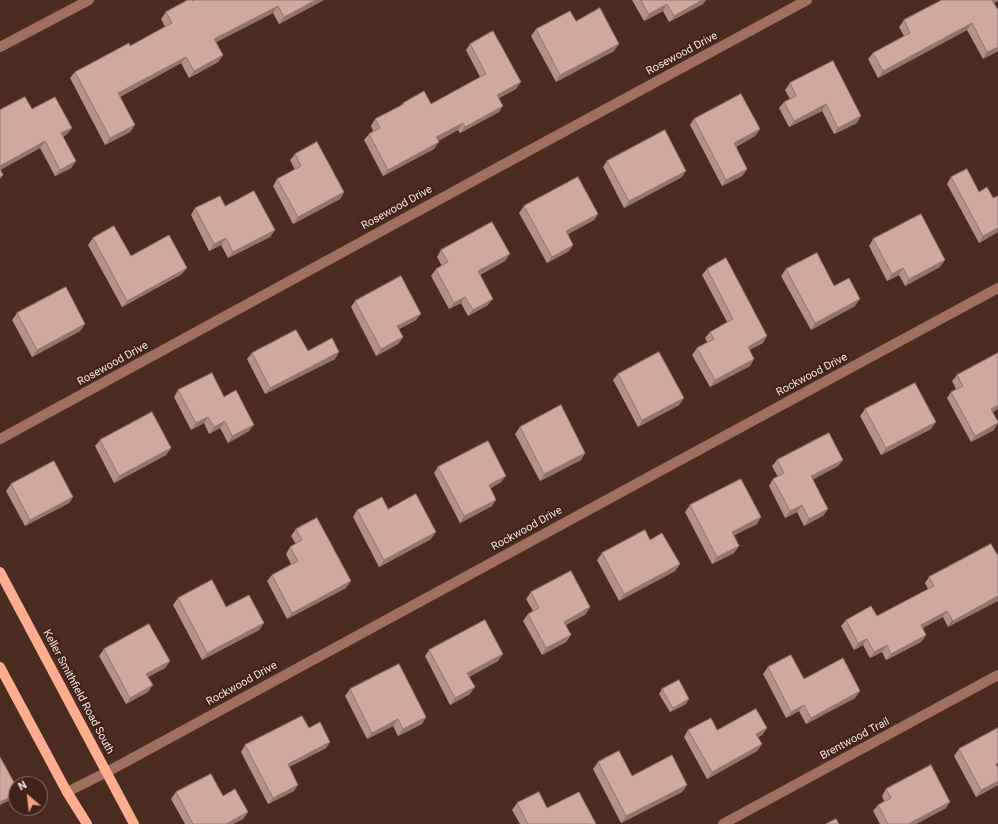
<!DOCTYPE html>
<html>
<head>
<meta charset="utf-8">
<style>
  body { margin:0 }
  #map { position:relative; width:998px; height:824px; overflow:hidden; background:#4a2c21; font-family:Roboto,sans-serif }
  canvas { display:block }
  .north { position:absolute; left:8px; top:776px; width:40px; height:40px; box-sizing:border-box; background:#3f2218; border:1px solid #896f66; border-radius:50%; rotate:332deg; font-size:11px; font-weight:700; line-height:16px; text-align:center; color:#f7e3dc }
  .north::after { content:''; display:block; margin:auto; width:14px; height:18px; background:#f3a081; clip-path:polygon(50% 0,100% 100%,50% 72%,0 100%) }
</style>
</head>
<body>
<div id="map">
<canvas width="998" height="824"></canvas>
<div class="north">N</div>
</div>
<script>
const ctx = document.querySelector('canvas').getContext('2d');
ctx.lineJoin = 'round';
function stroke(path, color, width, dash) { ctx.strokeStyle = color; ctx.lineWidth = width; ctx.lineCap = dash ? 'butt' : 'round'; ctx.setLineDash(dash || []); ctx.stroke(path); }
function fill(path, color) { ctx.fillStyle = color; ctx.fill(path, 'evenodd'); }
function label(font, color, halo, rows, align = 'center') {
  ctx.font = font + ' Roboto,sans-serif'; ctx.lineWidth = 4; ctx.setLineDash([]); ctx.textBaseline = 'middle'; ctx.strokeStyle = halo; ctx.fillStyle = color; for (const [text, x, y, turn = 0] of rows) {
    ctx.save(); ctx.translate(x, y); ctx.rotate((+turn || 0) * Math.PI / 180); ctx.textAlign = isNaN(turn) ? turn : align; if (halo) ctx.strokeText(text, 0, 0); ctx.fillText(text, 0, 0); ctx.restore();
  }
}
stroke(new Path2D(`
  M0,47L89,0
  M0,439L508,162L807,0
  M67,792L107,772L636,484L998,288
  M723,824L998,675`), '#a06f5d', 10);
stroke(new Path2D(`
  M0,572L134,824
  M0,667L67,792L87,824`), '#fead90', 10);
fill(new Path2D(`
  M324,0L279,24L273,13L216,42L223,55L218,62L189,78L181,63L120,97L135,125L130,132L105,145L70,78L75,72L130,46L165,27L161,19L166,12L193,1Z
  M632,0H706L703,4L669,22L663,11L644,21Z
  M998,0V1L994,3L998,51L983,59L967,30L878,78L868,59L873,53L904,36L899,27L904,20Z
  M576,21L614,51L556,82L531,36L536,29Z
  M470,44L516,89L499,98V112L460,133L458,130L438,141L434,149L383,176L364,140L369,134L373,131L371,126L375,119L400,106L403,103L431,104L480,77L466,50Z
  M833,61L857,123L834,134L822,111L789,127L779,108L784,102L790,99L785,90L790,83Z
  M32,109L72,128L67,134L63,137L76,161L71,168L55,176L40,148L0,170L3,175L0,179V110Z
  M694,119L760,129L755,136L736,147L747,169L742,176L722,186L690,125Z
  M295,154L344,192L340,199L293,224L273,186L277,179L295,170L290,160Z
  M607,161L682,177L624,208L603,167Z
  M951,177L979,192L998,232L979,243L947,184Z
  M225,206L275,230L270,237L228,258L221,245L209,251L191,215L195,208Z
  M524,206L598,214L594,220L568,234L573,245L569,251L547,263L519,213Z
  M93,238L131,256L182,274L122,307L88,245Z
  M873,239L940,267L905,286L899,275L887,281L869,246Z
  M441,250L505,261L480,275L488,305L468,316L461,303L449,309L431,276L436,269L442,266L437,257Z
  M707,269L763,343L749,350L754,359L750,366L710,387L692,355L697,348L707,342L705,338L710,332L727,322L702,275Z
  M786,269L834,286L855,306L811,330L781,276Z
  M355,301L416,320L399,329L403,337L398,344L376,356L351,307Z
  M17,313L85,324L80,331L32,357L12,320Z
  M308,351L335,359L265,394L247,359L252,353Z
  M618,374L684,398L679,405L638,427L613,380Z
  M957,375L998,409L993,412L994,430L971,442L947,398L951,392L956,389L952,381Z
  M178,390L224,397L249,431L228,443L220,428L209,434L204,423L191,430L174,397Z
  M865,409L931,429L881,455L860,416Z
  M520,427L585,453L581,460L540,481L515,434Z
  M100,440L171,448L166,455L114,483L95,446Z
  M777,460H843L838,466L813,479L824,515L804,526L797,512L785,518L769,486L773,479L778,477L772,466Z
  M438,467L501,482L491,488L492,506L460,523L434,473Z
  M11,484L73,497L69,503L25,526L6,491Z
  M690,505L757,524L734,535L739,546L734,553L712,564L685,512Z
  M388,509L431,539L379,567L353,517L357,510Z
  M296,529L346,588L287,619L267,581L272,575L291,564L286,554L290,547L296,544L291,536Z
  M650,540L680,564L675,571L619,601L597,560L602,553Z
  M998,556L948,627L943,617L922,628L926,635L921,642L886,660L882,652L870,658L863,645L854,650L841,626L846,620L877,616L928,589L925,583L929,577Z
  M531,592L586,614L566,625L571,635L566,642L542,655L523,621L528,614L533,611L526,599Z
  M178,598L226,607L264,623L259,630L202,660L173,605Z
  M104,649L170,661L165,668L148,677V692L126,704L99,656Z
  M429,650L498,661L469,677L470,694L450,705L425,656Z
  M768,667L804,679L860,691L855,698L806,724L799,711L786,718L763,674Z
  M350,689L426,717L422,724L398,736L393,726L367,739L345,696Z
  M662,689L686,704L670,712L659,694Z
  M309,728L330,742L326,748L289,767L294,791L268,804L241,752L245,745Z
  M767,728L762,735L758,737L762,744L757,751L707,779L684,737L688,730H717Z
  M959,749L998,785L976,797L954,756Z
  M598,762L632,776L687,785L682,792L621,823L593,769Z
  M886,789L946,808L916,824H880L873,811L878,805L884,801L882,796Z
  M176,792L223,796L248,812L243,819L233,824H185L171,799Z
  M517,803L547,808L596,824H520L512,810Z`), '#b29186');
fill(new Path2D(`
  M316,0H324L279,24L284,17Z
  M702,0H706L703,4L669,22L674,16Z
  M992,0H998V1L988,6Z
  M667,4L663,11L644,21L649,14Z
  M278,6L273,13L209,46L214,39Z
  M972,23L967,30L878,78L883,71Z
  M619,44L614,51L556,82L560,75Z
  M998,47V51L983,59L987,52Z
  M223,55L218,62L189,78L194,71Z
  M186,57L181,63L113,100L118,93Z
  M521,82L516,89L493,101L497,95Z
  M826,104L822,111L789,127L794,121Z
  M503,106L499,112L460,133L465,127Z
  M861,116L857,123L834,134L838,128Z
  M463,123L458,130L432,144L436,137Z
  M135,125L130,132L105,145L110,138Z
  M72,128L67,134L56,140L61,133Z
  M760,129L755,136L729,150L734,143Z
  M45,141L40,148L0,170V166Z
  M439,142L434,149L383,176L388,170Z
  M76,161L71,168L55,176L60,170Z
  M747,169L742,176L722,186L726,180Z
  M686,171L682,177L624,208L629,201Z
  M344,192L340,199L293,224L298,217Z
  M598,214L594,220L561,238L566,231Z
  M998,228V232L979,243L983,236Z
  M275,230L270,237L228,258L233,252Z
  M226,238L221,245L209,251L214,244Z
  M573,245L569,251L547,263L552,257Z
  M510,254L505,261L473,278L478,271Z
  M945,260L940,267L905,286L909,279Z
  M187,268L182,274L122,307L127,301Z
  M903,268L899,275L887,281L892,274Z
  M465,297L461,303L449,309L454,303Z
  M493,299L488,305L468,316L473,310Z
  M860,299L855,306L811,330L815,323Z
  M421,314L416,320L392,333L397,326Z
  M85,324L80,331L32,357L37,350Z
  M767,336L763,343L743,353L748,347Z
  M403,337L398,344L376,356L381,349Z
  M339,352L335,359L265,394L270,388Z
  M754,359L750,366L710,387L715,380Z
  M684,398L679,405L638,427L642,420Z
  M998,405V409L986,416L991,409Z
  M208,417L204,423L191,430L196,423Z
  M225,421L220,428L209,434L214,427Z
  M936,422L931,429L881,455L886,448Z
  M998,423L994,430L971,442L975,436Z
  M254,425L249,431L228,443L232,436Z
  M171,448L166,455L114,483L119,476Z
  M585,453L581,460L540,481L544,474Z
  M843,460L838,466L807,483L811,476Z
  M506,476L501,482L484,491L489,485Z
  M73,497L69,503L25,526L30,520Z
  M496,500L492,506L460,523L464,516Z
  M802,505L797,512L785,518L790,511Z
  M828,509L824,515L804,526L809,519Z
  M761,517L757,524L727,539L732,532Z
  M436,532L431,539L379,567L384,560Z
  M739,546L734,553L712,564L717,557Z
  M680,564L675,571L619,601L624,594Z
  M351,581L346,588L287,619L292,613Z
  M998,596V601L948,627L953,621Z
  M590,607L586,614L559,628L564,622Z
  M947,611L943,617L916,632L921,625Z
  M264,623L259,630L202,660L207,653Z
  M571,635L566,642L542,655L546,648Z
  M926,635L921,642L886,660L891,654Z
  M867,639L863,645L854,650L858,643Z
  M887,645L882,652L870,658L874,652Z
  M503,654L498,661L463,680L467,673Z
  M170,661L165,668L141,680L146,674Z
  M153,685L148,692L126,704L130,698Z
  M475,687L470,694L450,705L455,698Z
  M860,691L855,698L806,724L811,718Z
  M689,699L686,704L670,712L673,708Z
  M804,705L799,711L786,718L791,712Z
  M426,717L422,724L398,736L403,729Z
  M398,719L393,726L367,739L372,733Z
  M767,728L762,735L752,740L756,734Z
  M330,742L326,748L283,770L288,764Z
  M762,744L757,751L707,779L712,772Z
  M998,781V785L976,797L981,790Z
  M298,785L294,791L268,804L273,798Z
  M687,785L682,792L621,823L626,816Z
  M16,794V797L0,805V802Z
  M950,802L946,808L916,824H908Z
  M248,812L243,819L233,824H226Z`), '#91766d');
const building = new Path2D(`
  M188,0H192L193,1L194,0H316L284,17L278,6L214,39L223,55L194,71L186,57L118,93L135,125L110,138L75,72L129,43L130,46L172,23L166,12Z
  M641,0H702L674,16L667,4L649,14Z
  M942,0H992L998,10V47L987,52L972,23L883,71L873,53L910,33L904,20Z
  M600,8L619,44L560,75L536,29L570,11L576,21Z
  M493,31L521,82L497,95L503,106L465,127L463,123L436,137L439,142L388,170L369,134L380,128L375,119L404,104L403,103L424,91L431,104L486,74L470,44Z
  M833,61L861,116L838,128L826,104L794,121L784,102L796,96L790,83Z
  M741,94L760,129L734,143L747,169L726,180L694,119Z
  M25,97L32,109L55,97L72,128L61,133L76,161L60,170L45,141L0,166V110Z
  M665,130L686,171L629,201L607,161Z
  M317,142L344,192L298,217L277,179L301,166L295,154Z
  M0,169L3,175L0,177Z
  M967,169L979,192L987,187L993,198L998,196V228L983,236L951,177Z
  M578,177L598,214L566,231L573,245L552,257L524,206Z
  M254,191L275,230L233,252L226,238L214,244L195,208L220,196L225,206Z
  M921,214L945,260L909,279L903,268L892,274L873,239Z
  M492,222L510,254L478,271L493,299L473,310L465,297L454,303L436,269L448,262L441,250Z
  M114,226L131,256L169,235L187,268L127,301L93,238Z
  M817,253L834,286L849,278L860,299L815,323L786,269Z
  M726,258L767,336L748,347L754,359L715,380L697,348L714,339L710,332L733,319L707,269Z
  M401,276L421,314L397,326L403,337L381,349L355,301Z
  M66,287L85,324L37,350L17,313Z
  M296,330L308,351L332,338L339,352L270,388L252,353Z
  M659,352L684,398L642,420L618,374Z
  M998,353V405L991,409L998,422V423L975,436L951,392L963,386L957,375Z
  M212,373L224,397L236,390L254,425L232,436L225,421L214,427L208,417L196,423L178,390Z
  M915,383L936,422L886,448L865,409Z
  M561,405L585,453L544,474L520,427Z
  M152,412L171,448L119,476L100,440Z
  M829,433L843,460L811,476L828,509L809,519L802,505L790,511L773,479L784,473L777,460Z
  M488,441L506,476L489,485L496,500L464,516L438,467Z
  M54,461L73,497L30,520L11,484Z
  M741,479L761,517L732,532L739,546L717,557L690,505Z
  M416,494L436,532L384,560L357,510L382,497L388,509Z
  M317,518L351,581L292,613L272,575L298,561L290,547L302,540L296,529Z
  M645,530L650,540L662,533L680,564L624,594L602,553Z
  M991,544L998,556V596L953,621L947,611L921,625L926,635L891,654L887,645L874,652L867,639L858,643L846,620L871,606L877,616L934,586L929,577Z
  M571,571L590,607L564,622L571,635L546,648L528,614L539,608L531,592Z
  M212,580L226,607L249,595L264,623L207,653L178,598Z
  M485,620L503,654L467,673L475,687L455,698L429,650Z
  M149,624L170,661L146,674L153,685L130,698L104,649Z
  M791,655L804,679L843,658L860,691L811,718L804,705L791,712L768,667Z
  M399,664L426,717L403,729L398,719L372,733L350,689Z
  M679,680L689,699L673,708L662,689Z
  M756,709L767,728L756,734L762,744L712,772L688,730L711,718L717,730Z
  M302,716L309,728L320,722L330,742L288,764L298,785L273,798L245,745Z
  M998,728V763L996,764L998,768V781L981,790L959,749Z
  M619,751L632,776L672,755L687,785L626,816L598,762Z
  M0,757L16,786V794L0,802Z
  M931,765L950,802L908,824H888L878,805L891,798L886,789Z
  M211,774L223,796L235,789L248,812L226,824H193L176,792Z
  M539,792L547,808L579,792L596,824H528L517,803Z
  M836,819L839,824H826Z`);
fill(building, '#cfa99c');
stroke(building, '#91766d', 1);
label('11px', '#f7e3dc', '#3f2218', [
  ["Rosewood Drive",682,54,-28],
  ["Rosewood Drive",397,208,-29],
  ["Rosewood Drive",113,364,-29],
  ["Rockwood Drive",812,375,-28],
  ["Rockwood Drive",527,529,-29],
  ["Rockwood Drive",242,684,-29],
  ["Keller Smithfield Road South",78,692,62],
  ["Brentwood Trail",855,739,-28]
]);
</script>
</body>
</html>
